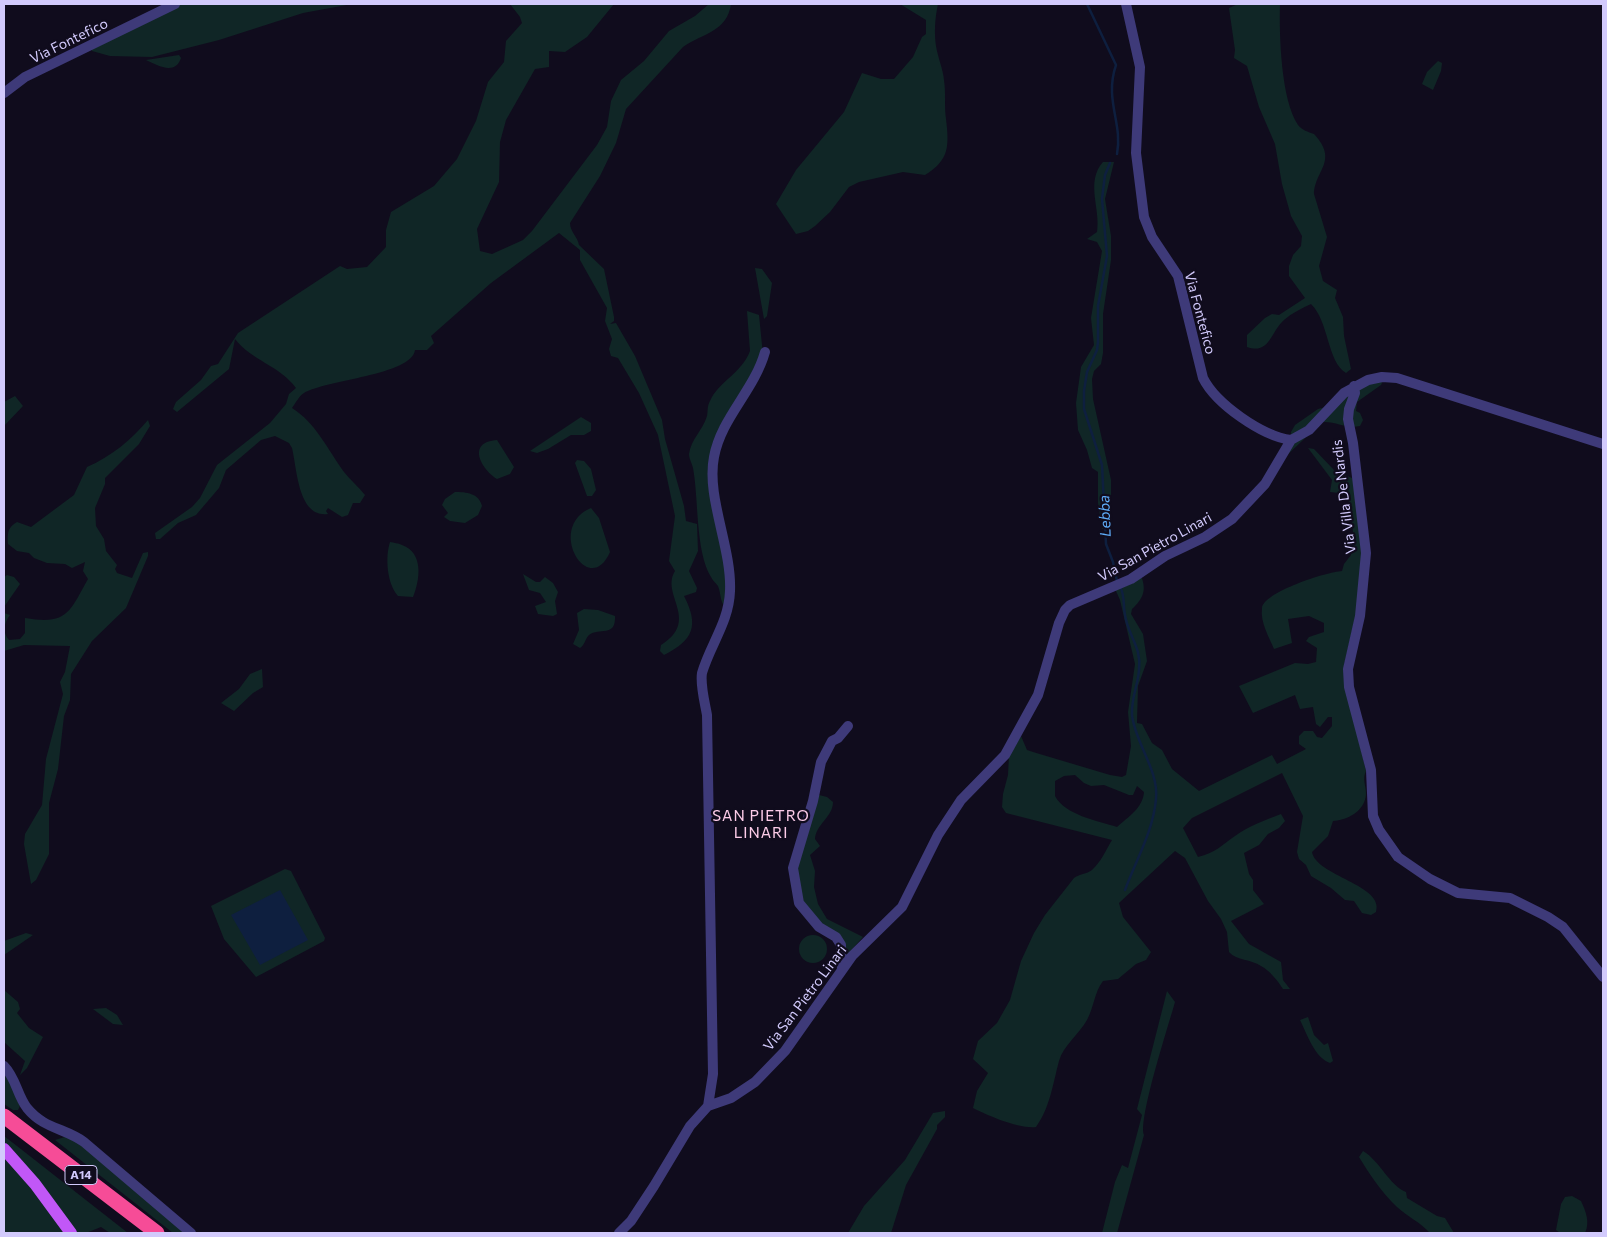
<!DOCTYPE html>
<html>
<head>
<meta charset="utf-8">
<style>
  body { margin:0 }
  #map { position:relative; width:1607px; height:1237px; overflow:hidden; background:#100c1d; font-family:Commissioner,sans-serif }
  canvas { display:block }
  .frame { position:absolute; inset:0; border:5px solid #d2cafc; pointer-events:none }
</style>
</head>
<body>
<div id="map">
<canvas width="1607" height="1237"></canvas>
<div class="frame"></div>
</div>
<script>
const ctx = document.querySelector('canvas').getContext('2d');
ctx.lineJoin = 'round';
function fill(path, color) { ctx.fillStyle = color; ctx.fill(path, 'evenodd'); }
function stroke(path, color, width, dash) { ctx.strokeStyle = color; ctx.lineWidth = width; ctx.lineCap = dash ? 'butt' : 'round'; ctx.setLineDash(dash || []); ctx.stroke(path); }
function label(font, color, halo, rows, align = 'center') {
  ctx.font = font + ' Commissioner,sans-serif'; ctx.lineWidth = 4.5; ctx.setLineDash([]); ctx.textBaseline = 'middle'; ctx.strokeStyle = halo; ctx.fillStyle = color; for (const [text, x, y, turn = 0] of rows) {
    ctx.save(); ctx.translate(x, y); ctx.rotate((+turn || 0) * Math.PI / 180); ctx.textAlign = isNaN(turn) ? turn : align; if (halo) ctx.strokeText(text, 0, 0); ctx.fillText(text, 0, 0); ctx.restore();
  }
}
fill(new Path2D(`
  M181,4H352L303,13L219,40L152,57L110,56L92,51V47Z
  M510,4H614L587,37L565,52L549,51V67L535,69L506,120L500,142L499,182L477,229L480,251L492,254L523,240L532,231L597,145L607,127L611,101L621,80L644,61L669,31L695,16L709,4H731C727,32 703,33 683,47L626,109L616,143L600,176L570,223C570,232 578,237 579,245L604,269L614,317V321L610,324L616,323L635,356L662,420L665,439L684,506L686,521L697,524L698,551L689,571L697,588L696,592L684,596C699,625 694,640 664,655L660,651L661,645C701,620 660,595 675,571L669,561L675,516L658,435L639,393L618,358L611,356L609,349L612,339L605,321L607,308L580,260V250L559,233L491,283L431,336L434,343L427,350H415C412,375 325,380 304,393C298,397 296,403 292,408C316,423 328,450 344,472C350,480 359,487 365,495L360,503H353L348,515L342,517L328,508L326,511L328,514C298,518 297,469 292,448L289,443L275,436L261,440L226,470L219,488L196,515L178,523L160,539H156L155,533L192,507L200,498L217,465L270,423L286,404L289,394L296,388C280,366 251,360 235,339L229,369L177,412L173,409L176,402L201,380L211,366L218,364L238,333L340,266L347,269L367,267L386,247V230L391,212L434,186L457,159L476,121L488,82L504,62L506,41L522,23L520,17Z
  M900,4H938C935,18 934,32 936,46C938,58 943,69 944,80C946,93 944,106 946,119C949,145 950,160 925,175L903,172L859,182L849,187L830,212L815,226L808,231L796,234L776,204L796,170L844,112L862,73L881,79H894L913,57L922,37L926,34V20Z
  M1238,4H1280C1279,34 1281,100 1298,125C1302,130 1308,132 1314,134C1339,161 1315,170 1314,194L1327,237L1319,266L1323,281L1337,290L1335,298L1343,317L1344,336L1351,369L1346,373C1327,362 1329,321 1311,304C1302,308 1292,313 1284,320C1271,331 1270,355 1247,347V335L1265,318L1272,314L1279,315L1305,298L1289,276V266L1293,255L1301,246L1302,236L1291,216L1282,184L1275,144L1259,107L1247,66L1234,58L1235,50L1229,8Z
  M179,55L181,58C175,76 157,65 146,60Z
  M1438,61L1442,63L1441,71L1433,90L1422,84L1427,72Z
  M1103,162H1114L1105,199L1111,236V260L1103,314V353L1101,364L1094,371L1092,379L1093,399L1111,480V496L1106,529H1102L1098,503V472L1092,468L1087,450L1078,430L1076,403L1081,367L1094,345L1091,318L1102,251L1097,242L1087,239L1097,232C1101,209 1085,182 1103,162Z
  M755,268L762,269L772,283L767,316L764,319Z
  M747,311L759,315L763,355L713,458L729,564L725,607C720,602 721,593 718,586C716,583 713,581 711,577C695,550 699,500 693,468C692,463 689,459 689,454C691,439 703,430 707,416C708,411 707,406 710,401C719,381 741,374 750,351Z
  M1384,379L1381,385L1357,402L1356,411L1360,413L1363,420L1360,426C1345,429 1337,421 1322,422L1282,460L1291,441V432L1295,425L1318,409L1329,406L1352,389Z
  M15,396L23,406L4,426V402Z
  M581,417L591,423V431L584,435H571L548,449L537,453L530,451Z
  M148,420L150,426L139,444L105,478V484L95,508L96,526L104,539L106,551L117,565L115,569L117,573L132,578L143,553L148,552V556L126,608L92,641L71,674L70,700L64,716L58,769L49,803V854L36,880L31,884L24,844L25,834L42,805L46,759L63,694L60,682L65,672L70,646L24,645L4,651V613L10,615C4,623 2,632 9,640L20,639L25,633V618C67,625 69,613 88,579L83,571L85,562L72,568L65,564L47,563L34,558L29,553L17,551L8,544C7,533 8,527 17,522L31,527L74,495L87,467C112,456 131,440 148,420Z
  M497,440L514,467L510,474L497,479C480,468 467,442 497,440Z
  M1308,448L1314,449L1334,470L1352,478L1356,483L1363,543L1356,614L1344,665V679L1366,771C1362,779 1366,785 1366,794C1365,811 1348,820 1333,821L1328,836L1312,852C1316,876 1385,885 1376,912L1371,915L1362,913L1354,901L1345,900L1331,888L1311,876L1306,865L1299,859L1297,852L1303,816L1282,773L1192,818L1183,828L1198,857C1215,853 1222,845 1235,836C1248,826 1266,820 1281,814L1285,821L1279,828L1268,834L1259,845L1244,853L1249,874L1253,880V890L1264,904L1231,921L1249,944L1281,962L1283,980L1290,989H1283C1278,981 1270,971 1261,966C1251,959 1237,961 1229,952L1227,932L1221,919L1208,901L1185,858L1175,851L1119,903L1123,917L1151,952L1146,960L1136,964L1118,979L1103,981C1094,993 1094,1007 1087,1020C1079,1034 1063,1046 1059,1061C1053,1083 1050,1108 1036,1127C1019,1129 989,1116 973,1108L977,1091L988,1073L973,1059L978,1041L997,1023L1010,1000L1021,961L1034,933L1045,915L1074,878C1079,874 1087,874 1092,870C1101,862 1106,850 1112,840L1006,813L1002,807L1003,794L1008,775L1009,756L1021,736L1027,750L1033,752L1110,775L1122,777L1126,775L1131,746L1128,712L1135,664L1120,600L1116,591L1112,589L1141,576C1147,590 1143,599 1132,609L1131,614L1143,634L1147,661L1138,686L1137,723L1142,724L1152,743L1162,750L1172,769L1199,791L1272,755L1277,764L1306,749L1299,744V736L1304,731H1313L1317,737L1322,738L1332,726V717H1328L1320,727L1316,724L1313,707L1300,709L1295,695L1253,713L1239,686L1295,663L1308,664L1316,662L1317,648L1306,641L1309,637L1324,632V623L1309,616L1288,619L1292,643L1274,649C1269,637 1260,622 1262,608C1264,592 1326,572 1342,571L1344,564L1351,555L1350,541L1353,532L1348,494L1330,492L1332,480ZM1075,775L1084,783L1091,786L1104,785L1129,795H1133L1137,786L1144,792C1143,808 1128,817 1117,827C1098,821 1065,815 1055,796V781L1064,776Z
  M577,460L584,461L591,469L596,490L592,496H587L575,463Z
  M455,492C466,492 479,493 482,506L478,515L465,523L450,521L444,517L448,513L442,505L445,499Z
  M591,508L599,518L610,552C589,600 545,527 591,508Z
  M390,542C394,543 398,543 402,545C424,553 420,580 413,597L398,596C387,584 385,557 390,542Z
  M523,574L536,582H540L545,577L553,583L558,592L555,601L557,614L553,616L538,614L535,606L546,602L540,593L529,590Z
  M7,575L14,577L20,584L4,607V577Z
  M584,609L598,610L615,616C616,638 599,627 589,635C585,639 585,645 580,648L573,644L579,630L577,613Z
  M262,669L263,687L253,693L234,711L221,703L239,689L250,674Z
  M815,794L827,797L833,802C833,817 816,824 815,839L820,846L810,855L815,871L814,887L818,904L827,919L863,937L845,957L825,928L801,902L797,867Z
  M285,869L291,871L325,938L324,941L256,977L224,939L211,906Z
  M26,933L33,935L4,955V941Z
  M799 949a14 14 0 1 1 28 0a14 14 0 1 1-28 0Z
  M4,990L18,1002L20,1009L17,1013L29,1028L43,1037L27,1068L20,1075L25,1061L4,1042Z
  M1167,991L1175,1002C1169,1024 1138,1119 1144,1135L1117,1233H1102L1115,1182L1122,1165L1128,1168L1142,1115L1137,1109Z
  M106,1008L117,1015L123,1025L113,1024L93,1009Z
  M1308,1017L1314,1035L1324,1045L1328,1043L1333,1061L1330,1063C1315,1058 1307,1034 1300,1020Z
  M4,1069L20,1106L18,1110H13L4,1104Z
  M945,1111V1117L937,1125V1129L906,1185L891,1233H848L864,1206L905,1160L933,1113Z
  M4,1136L17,1146L128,1233H110L101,1227L86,1233H76L13,1150L4,1143Z
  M68,1136H73L189,1233H173L55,1140Z
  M1363,1151C1380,1161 1389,1185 1406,1192L1407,1198L1437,1216L1445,1218L1454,1233H1430C1420,1222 1408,1217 1397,1207C1382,1193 1370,1175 1359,1157Z
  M4,1155L10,1161L66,1233H4Z
  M1572,1196L1581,1201C1586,1212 1590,1222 1585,1233H1560L1556,1230L1561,1204L1565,1197Z`), '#102626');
fill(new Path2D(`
  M280,890L308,940L260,965L231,915Z`), '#0e1f3f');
stroke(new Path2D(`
  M1087,4L1116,65C1104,100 1123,123 1117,154
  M1110,163L1105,175L1102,199L1107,256L1098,306V342L1097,350L1087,372L1084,391V409L1102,465L1106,544L1113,562L1117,581
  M1120,586C1125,596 1123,605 1125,615C1128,636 1142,647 1139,670C1138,685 1131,699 1132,715C1135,743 1159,770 1156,799C1153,832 1136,860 1125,890`), '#0e1f3f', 2.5);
stroke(new Path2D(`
  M1126,4L1140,67L1136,153L1144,217L1152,237L1178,276L1203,378C1216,404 1262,436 1291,440
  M4,93L25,77L175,4
  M1354,386L1355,393L1349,409L1348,419L1353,443L1366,553L1360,616L1348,669L1349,687L1371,770L1373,816L1379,830L1398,857L1430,879L1458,893L1510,898L1548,917L1563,927L1603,977
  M842,970L841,945L836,937L819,927L799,903L793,868L813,801L821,762L832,741L838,738L848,726
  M4,1066C16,1078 17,1095 27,1108C44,1129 65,1128 84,1142L191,1233
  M708,1106L713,1074L707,715C705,703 700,685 702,673C710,645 729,622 730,591C732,548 706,497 714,457C721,418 754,391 765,352
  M619,1233L631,1221L654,1186L690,1126L708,1106L731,1098L755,1082L785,1051L852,956L902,907L938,835L961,800L1005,755L1038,695L1059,623L1065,610L1070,605L1131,579L1165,556L1205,537L1232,519L1265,484L1291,440L1309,430L1344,393L1368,380L1382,377L1397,378L1603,444`), '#3e3a79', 10);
stroke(new Path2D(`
  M4,1149L35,1184L71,1233`), '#c157f7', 12);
stroke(new Path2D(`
  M4,1116L157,1233`), '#f64c97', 15);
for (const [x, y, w] of [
  [81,1175,32]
]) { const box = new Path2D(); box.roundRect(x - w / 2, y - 9.5, w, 19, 4); ctx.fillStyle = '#100c1d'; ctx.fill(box); stroke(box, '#d2cafc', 1); }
label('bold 12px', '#d2cafc', null, [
  ["A14",81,1175]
]);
label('14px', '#d2cafc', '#100c1d', [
  ["Via Fontefico",69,41,-26],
  ["Via Fontefico",1200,313,75],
  ["Via Villa De Nardis",1344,497,-97],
  ["Via San Pietro Linari",1155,547,-29],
  ["Via San Pietro Linari",805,998,-53]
]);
label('italic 15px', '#5eabf7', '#100c1d', [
  ["Lebba",1105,516,-92]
]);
ctx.letterSpacing = '1px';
label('15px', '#fdcce9', '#100c1d', [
  ["SAN PIETRO",761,816],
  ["LINARI",761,833]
]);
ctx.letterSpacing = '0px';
</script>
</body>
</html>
